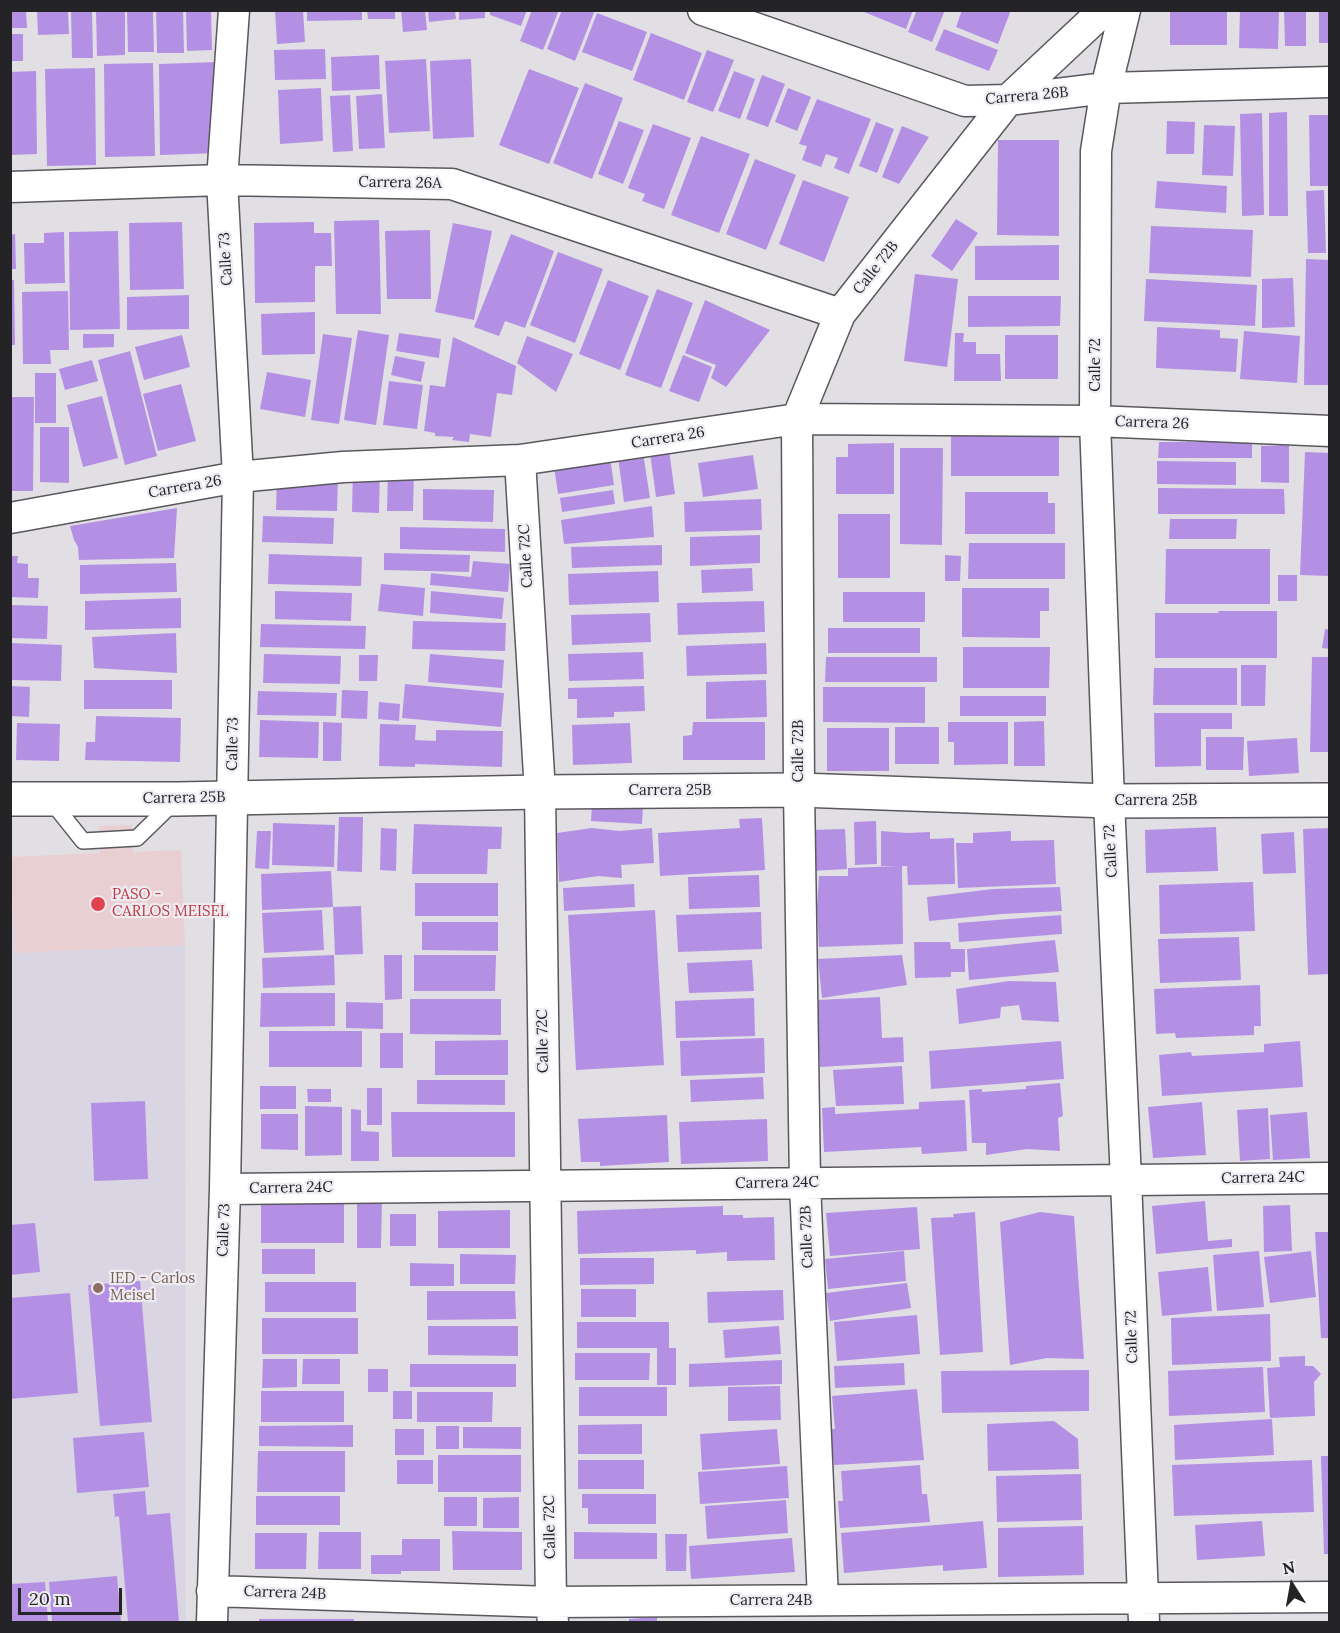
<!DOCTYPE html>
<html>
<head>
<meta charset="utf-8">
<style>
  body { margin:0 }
  #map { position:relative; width:1340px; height:1633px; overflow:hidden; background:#e1dfe4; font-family:Lora,serif }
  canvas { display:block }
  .frame { position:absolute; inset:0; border:12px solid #242325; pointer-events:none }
  .north { position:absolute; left:1262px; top:1555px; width:60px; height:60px; -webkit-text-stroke:4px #eeecf2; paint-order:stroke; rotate:349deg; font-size:16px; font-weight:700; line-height:24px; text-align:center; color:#242325 }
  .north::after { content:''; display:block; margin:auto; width:21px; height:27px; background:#242325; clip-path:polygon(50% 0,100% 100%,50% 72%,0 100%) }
  .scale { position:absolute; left:18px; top:1588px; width:104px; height:27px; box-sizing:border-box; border:3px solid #242325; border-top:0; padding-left:8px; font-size:18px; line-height:21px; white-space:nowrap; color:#242325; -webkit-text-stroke:4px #eeecf2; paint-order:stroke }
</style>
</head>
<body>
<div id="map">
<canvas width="1340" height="1633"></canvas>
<div class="frame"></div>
<div class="north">N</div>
<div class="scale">20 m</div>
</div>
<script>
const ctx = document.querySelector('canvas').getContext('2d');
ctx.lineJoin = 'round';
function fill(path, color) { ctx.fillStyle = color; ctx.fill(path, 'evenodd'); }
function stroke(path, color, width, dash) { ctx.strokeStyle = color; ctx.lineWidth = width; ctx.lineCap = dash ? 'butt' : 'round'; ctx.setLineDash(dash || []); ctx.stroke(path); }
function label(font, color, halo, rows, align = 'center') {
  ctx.font = font + ' Lora,serif'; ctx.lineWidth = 4.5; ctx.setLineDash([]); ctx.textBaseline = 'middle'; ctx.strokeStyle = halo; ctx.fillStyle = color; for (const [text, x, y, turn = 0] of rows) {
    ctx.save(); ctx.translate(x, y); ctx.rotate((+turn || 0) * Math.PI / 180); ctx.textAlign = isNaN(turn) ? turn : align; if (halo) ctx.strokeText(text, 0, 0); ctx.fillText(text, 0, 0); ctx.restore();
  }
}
fill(new Path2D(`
  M10,862L15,953L185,945L186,1622H11Z`), '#dad5e2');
fill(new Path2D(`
  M132,825L133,852L181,850L185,945L15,953L10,857L100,853L99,826Z`), '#e9cfd1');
fill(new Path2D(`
  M10,10H26L27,28H10Z
  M37,10H68L69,34L38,35Z
  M71,10H92L93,58H72Z
  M96,10H125V55L97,56Z
  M127,10H153L154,52H128Z
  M156,10H183L184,53H157Z
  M186,10H211L212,50L187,51Z
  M275,10H303L305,42L277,44Z
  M307,10H362V20L307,21Z
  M367,10H395V19H368Z
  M401,10H425L427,30L403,32Z
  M428,10H455L456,19L429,22Z
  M459,10H485V18L459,20Z
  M490,10H527L521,26L490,15Z
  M532,10H559L543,50L520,41Z
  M562,10H595L575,61L547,49Z
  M859,10H913L906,29Z
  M917,10H945L932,42L908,32Z
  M962,10H1011L998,44L956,27Z
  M1170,10H1227V45H1170Z
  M1240,10H1279L1278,49L1239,48Z
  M1284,10H1306V46H1285Z
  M1319,10H1330V43H1319Z
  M597,13L647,32L632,71L582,52Z
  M944,29L998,50L989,71L935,50Z
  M651,33L702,53L684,100L633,80Z
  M10,34H23V61H10Z
  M325,49L326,79L275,80L274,50Z
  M707,50L734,60L713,112L687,102Z
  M379,55L380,89L332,91L331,57Z
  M426,59L430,131L389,133L385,61Z
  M471,59L474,137L433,139L430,61Z
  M218,62L220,153L160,155L159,64Z
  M153,63L155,156L105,157L104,64Z
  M95,68L96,165L47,166L45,69Z
  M529,69L579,88L549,164L499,145Z
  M36,71L37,154L10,155V72Z
  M734,71L755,79L740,119L718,111Z
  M762,75L785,84L768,127L746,119Z
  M585,83L623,98L592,179L553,163Z
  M321,88L323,141L280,144L278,90Z
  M788,88L811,97L797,131L775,122Z
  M382,94L385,148L359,149L356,96Z
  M350,95L353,151L333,152L330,96Z
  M817,99L871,119L849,174L834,168L838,158L826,154L821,167L802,160L807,146L799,144Z
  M1287,112L1288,216H1269V113Z
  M1262,113L1264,215L1242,216L1240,114Z
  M1309,115H1330V186H1310Z
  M619,121L644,130L623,184L598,174Z
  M1167,121L1195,122L1194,154H1166Z
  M876,122L894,129L877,173L859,166Z
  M653,124L691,138L664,209L642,201L645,194L628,188Z
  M1204,125L1235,126L1233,176L1202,175Z
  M902,126L929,137L899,184L882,177Z
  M701,136L750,154L719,233L671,215Z
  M998,140H1059V236L997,235Z
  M755,159L796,175L766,250L726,234Z
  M803,180L849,197L824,262L779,244Z
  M1157,181L1227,186L1226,213L1155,208Z
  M1324,190L1326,253H1308L1306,191Z
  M956,219L978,233L952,271L931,256Z
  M379,220L381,314H336L334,221Z
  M182,222L184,289L130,290L129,223Z
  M314,222V233H331L332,266H315V302L255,303L254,223Z
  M453,223L492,231L474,320L435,312Z
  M1151,226L1253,230L1251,277L1149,273Z
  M430,230L431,299H387L385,231Z
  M118,231L120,329L70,330L69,232Z
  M64,232L65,283L25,284L24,243H44V233Z
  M15,234L16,269H10V235Z
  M511,234L554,251L525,328L505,321L499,336L474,327Z
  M1059,245V280H975V246Z
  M558,252L603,269L575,343L530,325Z
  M1306,259L1330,260L1329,385H1304Z
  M915,274L958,279L947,367L904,361Z
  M1293,278L1295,327L1262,328V279Z
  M1146,279L1257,285L1255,326L1144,321Z
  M10,280H14L15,345H10Z
  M608,280L649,296L620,370L579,354Z
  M657,289L693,303L661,388L625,375Z
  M68,291L69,350H50L51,364H23L22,292Z
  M189,295V329L127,330V297Z
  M968,296H1061L1060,326L968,327Z
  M705,300L770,330L726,387L711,378L716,365L685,353Z
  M315,312V354L262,355L261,314Z
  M1157,327L1220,330V338L1238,339L1236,372L1156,368Z
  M358,330L389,335L376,425L344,420Z
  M1244,331L1300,336L1297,383L1240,379Z
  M399,333L441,339L439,358L396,351Z
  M955,333H964L963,342H976V354H1000L1001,381H954Z
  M83,334H114V347L83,348Z
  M323,334L352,338L339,424L311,420Z
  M182,335L190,367L144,380L135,347Z
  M1005,335H1058V379H1005Z
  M527,336L573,354L556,392L517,363Z
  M453,337L516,366L512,395L497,393L491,437L470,434L469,442L452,440L454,437L435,436V433L424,431L430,385L445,387Z
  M130,351L157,456L125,465L98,360Z
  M683,355L712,367L699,402L669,391Z
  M395,356L425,362L421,382L391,375Z
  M92,360L98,381L65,390L59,369Z
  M267,372L311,380L305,417L260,409Z
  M35,373H56V423H35Z
  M389,381L423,385L417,429L383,425Z
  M181,384L196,441L158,451L143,394Z
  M102,396L118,458L83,467L67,405Z
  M10,397H34L33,491H10Z
  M40,427H69V483L40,482Z
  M951,432H1059V476H951Z
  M1159,442H1252V458H1158Z
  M894,443V494H836V457H848V444Z
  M1289,445V483L1261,482V446Z
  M900,448H943L942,545L900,544Z
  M669,450L675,494L656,497L650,453Z
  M1305,452L1330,453V576L1300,575Z
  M643,453L650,498L624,502L618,457Z
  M753,455L758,489L703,497L698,463Z
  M610,457L614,485L558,494L554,466Z
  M1157,461L1236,462V485L1157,484Z
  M353,467H380L379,513L352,512Z
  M388,468L414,469L413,511H387Z
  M277,475L338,477L337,511L276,510Z
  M1158,488L1284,489L1285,514H1158Z
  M423,489L494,490L493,522L423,520Z
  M613,490L615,504L562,512L560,498Z
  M965,492H1048V503H1055V534H965Z
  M761,499L762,530L685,532L684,502Z
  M652,506L654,537L564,544L561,520Z
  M177,508L174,558L79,560L78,547L74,540L70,526Z
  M838,514H890V578H838Z
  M263,516L334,518L333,544L262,542Z
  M1170,519H1237L1236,539H1169Z
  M400,527L505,529V552L400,549Z
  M760,535V563L690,566V537Z
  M969,543H1065V579H968Z
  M662,545V565L572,568L571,547Z
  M1166,549H1270V604H1165Z
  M384,553L470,555L469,572L384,570Z
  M269,554L362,557L361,586L268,584Z
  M945,555L961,556L960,581H945Z
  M10,556H18L17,563L28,564V578H39L38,598L10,597Z
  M473,561L510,564L508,592L430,585L431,573L471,577Z
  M176,563L177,592L80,594V565Z
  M752,568L753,591L702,593L701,570Z
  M658,571L659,602L569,605L568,574Z
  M1278,575H1297V601H1278Z
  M381,584L425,588L423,616L378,611Z
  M962,588H1049V611H1040V638L962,637Z
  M275,591L352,593L351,621L275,619Z
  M431,591L504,598L502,619L430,613Z
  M843,592H925V622H843Z
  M181,598V628L85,630V601Z
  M764,601L765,632L678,635L677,603Z
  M10,605L48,606L47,639L10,638Z
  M1218,611H1277V658H1155V613H1219Z
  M650,613L651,642L572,645L571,615Z
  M413,621L506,623L505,651L412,649Z
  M261,624L366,626L365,649L260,647Z
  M828,628H920V653H828Z
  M1325,629L1330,630V649L1322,648Z
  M176,633L177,673L94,668L92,637Z
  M10,643L62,645L61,681L10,680Z
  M766,643L767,674L687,676L686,646Z
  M963,647H1050L1049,688H963Z
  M643,652L644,679L569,681L568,654Z
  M264,654L341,656L340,684L263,683Z
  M430,654L504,660L502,688L428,682Z
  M359,655H378L377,681H359Z
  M826,657H937V682H825Z
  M1312,657H1330V752H1310Z
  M1241,665H1266L1265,706H1241Z
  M1154,668H1237V705H1153Z
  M84,680H172V709H84Z
  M766,680L767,717L706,719V682Z
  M405,684L504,693L501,727L402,718Z
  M10,686L30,687L29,717L10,716Z
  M644,686L645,711L614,712V717L577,718V699H568V688Z
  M823,687H925V723L823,722Z
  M342,690L368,691L367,719L341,718Z
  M258,691L337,693L336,716L257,715Z
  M960,696H1046V716H960Z
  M379,702L400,704L399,721L378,719Z
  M1154,713H1232V729H1201V766L1155,767Z
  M96,716L181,718L180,762L85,760L86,742H95Z
  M260,720L319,722L318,758L259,757Z
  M1044,721L1045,766H1014V722Z
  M323,722L342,723L341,761H323Z
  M693,722H765V760H683V736L692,735Z
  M948,722H1008V764L954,765V742H948Z
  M17,723L60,724L59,761L16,760Z
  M630,723L632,763L573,765L572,725Z
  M380,724L416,725L415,740L436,741V730L503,731L502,767L415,764V767L379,766Z
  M895,727H939V764H895Z
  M827,728H889V771H827Z
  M1206,737H1244L1243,770H1206Z
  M1297,738L1299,773L1249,776L1247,741Z
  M592,804L643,807L642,824L591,821Z
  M339,817H363L362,872L337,871Z
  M762,818L765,870L660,876L658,833L740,828L739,819Z
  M876,821L877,864L855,865L854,822Z
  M273,823L335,825L334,867L272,865Z
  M414,824L502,827L501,849H488L487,874H412Z
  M1216,827L1218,871L1146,873L1145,830Z
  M381,828L397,829L396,871L380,870Z
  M592,828L620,831L652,828L654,863L621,865L622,878L598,876L559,882L557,833Z
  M1330,828V974L1308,975L1303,829Z
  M845,829L847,869L811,871L809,830Z
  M257,831H271L269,869L255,868Z
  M881,831L907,833L930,832V839L954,838L955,884L908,885L907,866H902L903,944L819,947L817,908L819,876H848V868L899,866H881Z
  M1011,831V841L1054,840L1056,884L958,888L956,843H973V833Z
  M1294,832L1296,873L1263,874L1261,834Z
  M331,871L333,907L262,910L261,874Z
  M759,875L760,907L689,909L688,877Z
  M1253,882L1255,931L1160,934L1159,885Z
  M415,883H498V916H415Z
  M634,884L635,907L564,911L563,888Z
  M1060,887L1062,911L1002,914L929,921L927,897L993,889Z
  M361,906L363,954L335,955L333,907Z
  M322,910L324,950L264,953L262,913Z
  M655,910L664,1065L576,1070L568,915Z
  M761,912L762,949L678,952L676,915Z
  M1061,915L1062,934L959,942L958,923Z
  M422,922H498V951L422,950Z
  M1239,937L1241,980L1160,983L1158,939Z
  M1055,940L1059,972L969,980L967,949Z
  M914,942H950L951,949H965V972H951V977L915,978Z
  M334,955L335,985L263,988L262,958Z
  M384,955H402V999L385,1000Z
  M414,955H496L495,991H414Z
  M902,955L907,985L822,998L818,959Z
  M752,960L754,991L689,993L687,963Z
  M1009,981L1056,982L1059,1022L1022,1020L1019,1005L1001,1007L1000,1018L959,1024L956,989Z
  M1260,985L1261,1026H1254V1035L1176,1038L1175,1033L1156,1034L1154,989Z
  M261,993H335V1026L260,1027Z
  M880,997L882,1038L903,1037L904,1062L820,1067L816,1000Z
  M754,998L755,1036L676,1038L675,1001Z
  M410,999H501V1035L410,1034Z
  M346,1002L383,1003V1029L346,1028Z
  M269,1031H362V1067H269Z
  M380,1033H403V1068H380Z
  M764,1038L765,1073L681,1076L680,1041Z
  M508,1040V1075H435V1041Z
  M1061,1041L1064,1079L931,1089L929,1051Z
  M1300,1041L1303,1087L1162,1096L1159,1055L1191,1052L1192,1056L1264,1052V1044Z
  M902,1066L904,1104L836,1106L833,1070Z
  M763,1077L764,1099L691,1102L690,1080Z
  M417,1080H505V1105L417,1104Z
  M1060,1083L1063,1116L1058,1118L1060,1151L1027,1149L986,1155V1143H972L969,1090L982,1089V1092L1026,1089V1086Z
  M260,1086H296V1109H260Z
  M367,1088H382V1125H367Z
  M307,1089H331V1102H308Z
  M965,1100L967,1151L922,1154L921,1147L824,1152L822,1108L835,1107V1114L919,1109V1102Z
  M145,1101L148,1179L94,1181L91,1103Z
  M1202,1102L1206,1155L1153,1158L1148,1107Z
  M305,1106L342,1107V1155L305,1156Z
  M1268,1108L1270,1159L1240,1161L1237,1110Z
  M351,1109L361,1110V1131L379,1132V1161H351Z
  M391,1112H515V1157H392Z
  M1307,1112L1310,1158L1273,1160L1270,1115Z
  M261,1114H298V1150L261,1149Z
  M667,1115L669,1162L600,1166V1162H581L578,1119Z
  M767,1119L768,1161L681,1164L679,1122Z
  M357,1199H382L381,1248H357Z
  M261,1200H344V1243H261Z
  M1205,1201L1208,1241L1232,1239V1247L1156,1254L1152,1206Z
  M1290,1205L1292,1251L1264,1252L1263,1206Z
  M723,1206V1215H743V1218L774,1217L775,1260L727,1261V1252L696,1254V1250L578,1254L577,1211Z
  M917,1207L920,1249L830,1256L826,1213Z
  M510,1210V1248H438V1211Z
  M975,1212L983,1352L940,1355L931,1218L954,1217L953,1214Z
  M1040,1212L1074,1216L1084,1359L1047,1358L1010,1365L1000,1222Z
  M390,1214H416V1246H390Z
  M35,1223L40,1272L10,1275V1225Z
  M1315,1232H1330V1338H1321Z
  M262,1249H315V1274H262Z
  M904,1251L906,1281L828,1289L825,1259Z
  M1259,1251L1264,1307L1217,1311L1213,1255Z
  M1311,1251L1316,1297L1270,1303L1264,1257Z
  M460,1254L516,1255L515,1284H460Z
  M580,1258H654V1284L580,1285Z
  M410,1263L454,1264V1286H410Z
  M1208,1267L1212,1311L1162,1316L1158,1272Z
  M140,1281L152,1422L100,1426L88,1285Z
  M265,1282H356V1312H265Z
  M907,1283L911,1308L830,1321L826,1293Z
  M581,1289H636V1317H581Z
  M783,1290L784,1320L708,1323L707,1292Z
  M427,1291H515L516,1319L427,1320Z
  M70,1293L78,1393L10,1399V1298Z
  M1270,1314L1271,1361L1172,1365L1171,1318Z
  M917,1315L920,1354L837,1361L834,1322Z
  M262,1318H358V1354H262Z
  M577,1322H669V1348H676V1385H657V1348H577Z
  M428,1326H518V1356L428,1355Z
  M779,1326L781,1354L725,1358L723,1330Z
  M575,1353H650L649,1380H575Z
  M1305,1356V1366H1313L1321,1374L1314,1382L1315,1416L1270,1418L1267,1368L1280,1367L1279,1357Z
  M263,1359H297V1387L262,1388Z
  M303,1359H340V1384H302Z
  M782,1360V1384L689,1387V1364Z
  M904,1363L905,1385L835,1388L834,1366Z
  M410,1364H516V1387H410Z
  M1263,1367L1265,1412L1169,1416L1168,1371Z
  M368,1369H388V1392H368Z
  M1089,1370V1411L942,1413L941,1371Z
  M780,1386L781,1420L728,1421V1387Z
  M579,1387H667V1416H579Z
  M917,1389L924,1460L834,1465L830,1429H835L832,1396Z
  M261,1391H344V1422H261Z
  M393,1391H412V1419H393Z
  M417,1392H493L492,1422H417Z
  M1272,1419L1274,1455L1175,1460L1174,1425Z
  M1054,1421L1078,1439L1079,1469L988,1471L987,1424Z
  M642,1424V1454H578V1425Z
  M353,1425V1447L259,1446V1426Z
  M436,1426H459V1449H436Z
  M463,1427H521V1449L463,1448Z
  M395,1429H424V1455H395Z
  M777,1429L780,1464L702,1470L700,1434Z
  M144,1432L149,1487L77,1493L73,1438Z
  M258,1451H345V1492H257Z
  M438,1455H521V1492H438Z
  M1321,1456H1330V1554H1324Z
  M397,1460H433V1484H397Z
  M578,1460H644V1489H578Z
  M1312,1460L1314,1512L1174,1516L1172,1465Z
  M920,1465L922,1494H927L930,1522L840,1528L838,1501H843L841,1471Z
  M787,1466L789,1498L700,1504L698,1472Z
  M1081,1474L1082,1520L997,1522L996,1476Z
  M145,1491L147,1515L170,1513L179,1622H128L119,1516L115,1517L113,1494Z
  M582,1494H656V1524H588V1508H582Z
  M256,1496H340V1525H256Z
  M444,1497H477V1526H444Z
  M519,1497V1528H483V1498Z
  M786,1500L788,1533L707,1539L705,1506Z
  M983,1521L987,1568L943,1571V1565L844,1573L841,1533Z
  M1262,1521L1265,1556L1197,1560L1195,1525Z
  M1083,1526L1084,1575L998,1577V1528Z
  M452,1531L522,1532V1570H453Z
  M319,1532H361V1569H318Z
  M574,1532L657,1533V1559H574Z
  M255,1533H307L306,1569H255Z
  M665,1534H687L686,1571H666Z
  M792,1538L795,1572L691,1579L689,1546Z
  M402,1539H440V1571H401V1574H371V1555H402Z
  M117,1576L121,1622H52L49,1582Z
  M45,1582L48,1622H10V1584Z
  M657,1617V1622H629V1619Z
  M259,1619H354V1622H259Z`), '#b490e4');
const lane = new Path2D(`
  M51,801L83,841L137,838L174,802`);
const street = new Path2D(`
  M703,10L965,101L1008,100L1106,88L1330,82
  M1125,10L1106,88L1096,151L1095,421L1109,801L1126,1180L1144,1622
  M10,187L222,180L452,184L840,314
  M520,460L540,792L551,1602L553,1622
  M10,518L238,477L343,467L520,460L797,419L1095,421L1330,431
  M225,1189L1330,1178
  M212,1591L551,1602L1330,1597
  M823,1600L805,1183L799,790L797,419L840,314L1008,100L1104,10
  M212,1622L225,1189L238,477L222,180L234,10`);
const secondary = new Path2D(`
  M10,799H178L540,792L799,790L1109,801L1330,800`);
stroke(lane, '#5a585d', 18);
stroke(street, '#5a585d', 33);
stroke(secondary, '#5a585d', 36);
stroke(lane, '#fff', 15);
stroke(street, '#fff', 30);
stroke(secondary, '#fff', 33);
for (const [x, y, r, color] of [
  [98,904,8,"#e0444e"],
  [98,1288,6,"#8d6e63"]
]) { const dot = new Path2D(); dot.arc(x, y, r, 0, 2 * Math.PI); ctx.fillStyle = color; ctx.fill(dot); stroke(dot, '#eeecf2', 2); }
label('15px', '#242325', '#eeecf2', [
  ["Carrera 26B",1027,96,-5],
  ["Carrera 26A",400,183,1],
  ["Calle 73",226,259,-93],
  ["Calle 72B",876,268,-52],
  ["Calle 72",1096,365,-90],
  ["Carrera 26",1152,423,2],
  ["Carrera 26",668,438,-9],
  ["Carrera 26",185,487,-10],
  ["Calle 72C",526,556,-93],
  ["Calle 73",233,744,-89],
  ["Calle 72B",799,751,-90],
  ["Carrera 25B",670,791],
  ["Carrera 25B",184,798,-1],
  ["Carrera 25B",1156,801],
  ["Calle 72",1111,851,-93],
  ["Calle 72C",543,1041,-91],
  ["Carrera 24C",1263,1178,-1],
  ["Carrera 24C",777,1183,-1],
  ["Carrera 24C",291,1188,-1],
  ["Calle 73",224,1230,-88],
  ["Calle 72B",807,1237,-92],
  ["Calle 72",1132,1337,-92],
  ["Calle 72C",550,1527,-91],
  ["Carrera 24B",285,1593,2],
  ["Carrera 24B",771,1601]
]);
label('15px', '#be3a42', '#eeecf2', [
  ["PASO -",112,895],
  ["CARLOS MEISEL",112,912]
], 'left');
label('15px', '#785e54', '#eeecf2', [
  ["IED - Carlos",110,1279],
  ["Meisel",110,1296]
], 'left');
</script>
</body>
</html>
